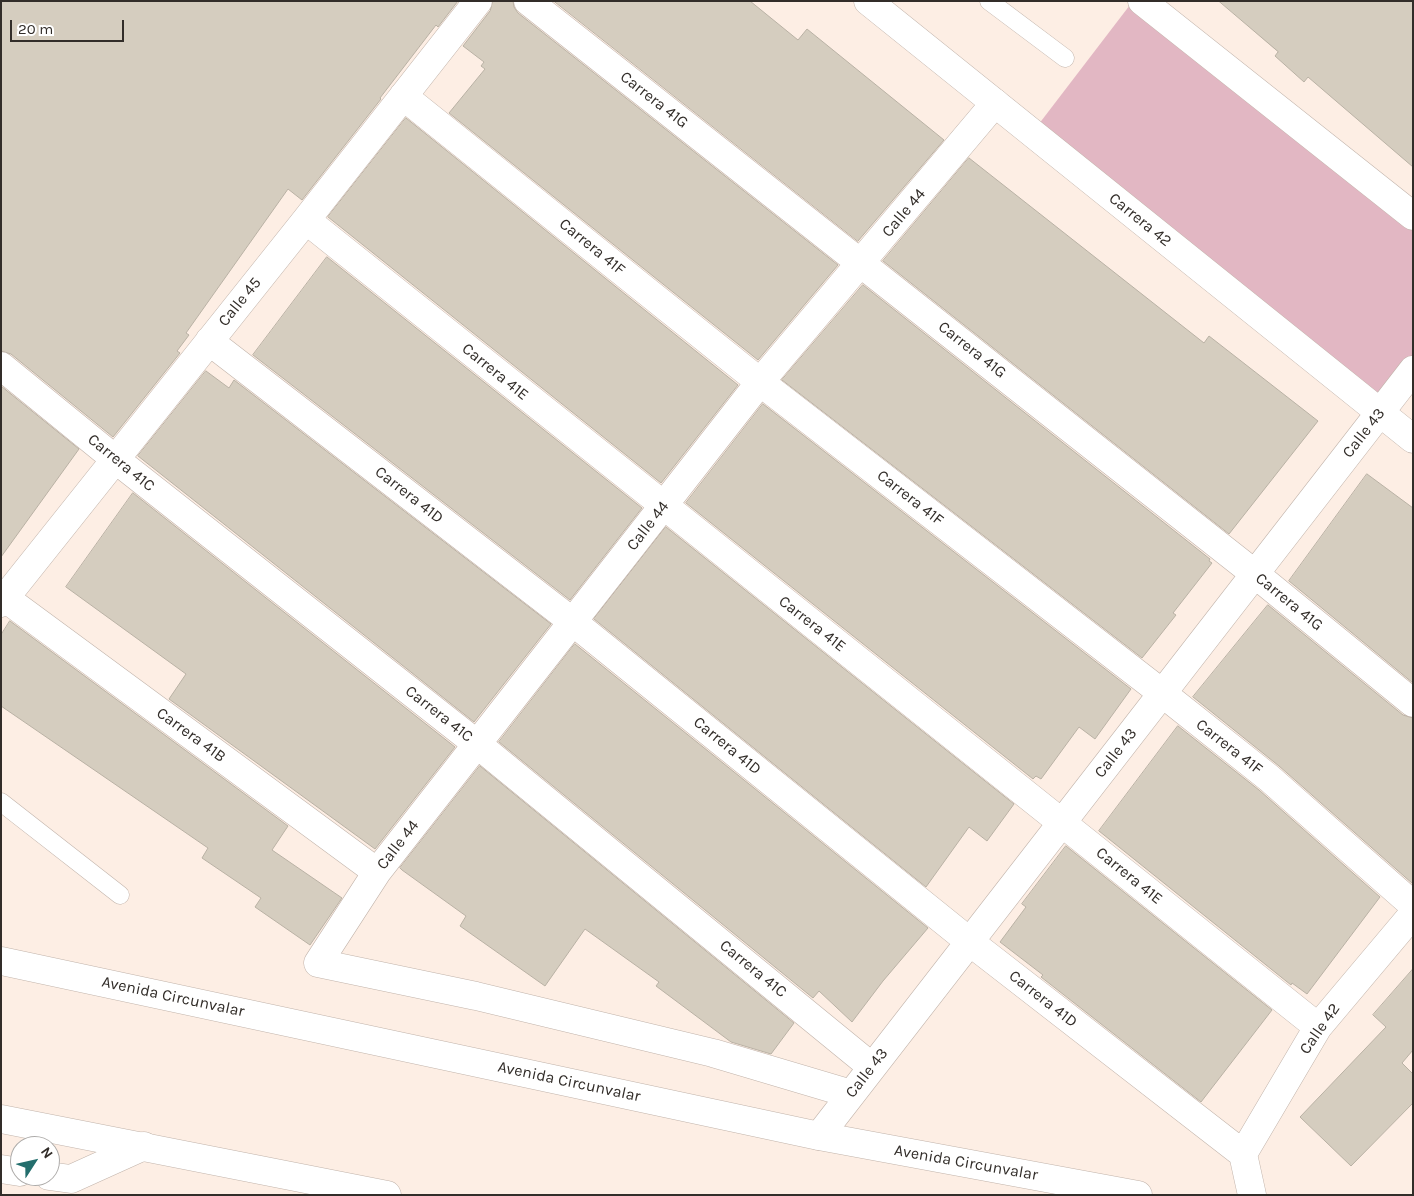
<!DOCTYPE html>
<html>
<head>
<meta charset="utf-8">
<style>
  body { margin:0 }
  #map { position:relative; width:1414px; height:1196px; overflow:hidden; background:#fdeee4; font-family:Karla,sans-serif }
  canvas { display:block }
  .frame { position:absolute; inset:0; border:2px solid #322d29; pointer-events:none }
  .north { position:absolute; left:10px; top:1136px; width:50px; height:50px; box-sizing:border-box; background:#fff; border:1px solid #adaba9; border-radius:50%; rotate:55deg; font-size:14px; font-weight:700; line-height:20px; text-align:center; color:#322d29 }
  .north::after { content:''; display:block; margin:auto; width:18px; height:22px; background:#236e6d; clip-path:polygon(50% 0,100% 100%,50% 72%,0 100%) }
  .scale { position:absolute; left:10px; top:20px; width:114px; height:22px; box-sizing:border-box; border:2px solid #322d29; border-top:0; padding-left:6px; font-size:15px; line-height:18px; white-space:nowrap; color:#322d29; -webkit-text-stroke:4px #fff; paint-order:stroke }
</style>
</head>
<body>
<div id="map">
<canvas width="1414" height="1196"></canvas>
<div class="frame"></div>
<div class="north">N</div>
<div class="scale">20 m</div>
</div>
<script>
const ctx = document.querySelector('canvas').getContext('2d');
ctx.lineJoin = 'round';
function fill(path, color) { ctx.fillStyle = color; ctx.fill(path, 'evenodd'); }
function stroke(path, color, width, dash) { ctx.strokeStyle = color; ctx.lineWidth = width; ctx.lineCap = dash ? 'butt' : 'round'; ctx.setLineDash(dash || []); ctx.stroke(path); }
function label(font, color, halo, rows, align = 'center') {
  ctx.font = font + ' Karla,sans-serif'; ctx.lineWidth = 4.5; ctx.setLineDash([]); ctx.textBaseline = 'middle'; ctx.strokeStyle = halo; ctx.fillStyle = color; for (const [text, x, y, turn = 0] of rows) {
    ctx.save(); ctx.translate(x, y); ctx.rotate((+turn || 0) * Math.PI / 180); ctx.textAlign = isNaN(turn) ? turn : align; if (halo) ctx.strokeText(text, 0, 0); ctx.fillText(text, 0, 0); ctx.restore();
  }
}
fill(new Path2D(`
  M1133,1L1413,216V370L1379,413L1032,133Z`), '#e2b7c3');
const building = new Path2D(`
  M1,1H458L438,27L436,25L380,98L381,99L302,200L288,189L186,333L189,335L177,351L180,353L113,437L11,354L1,351Z
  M493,1H513L514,7L518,13L838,265L758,360L449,113L485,69L481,66L484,62L463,46L490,11Z
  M554,1H750L798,40L807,29L944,140L858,241Z
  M1219,1H1413V167L1308,77L1304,82L1275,56L1278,52Z
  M406,118L738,385L661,483L328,217Z
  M969,158L1204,343L1209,336L1318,421L1229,534L883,261Z
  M327,257L642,508L570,600L253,355Z
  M863,285L1210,559L1209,561L1212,563L1173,613L1176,615L1142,658L782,380Z
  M206,371L229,388L234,380L551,624L474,722L138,456Z
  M1,386L79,449L1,557Z
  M763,404L1131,689L1095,739L1079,727L1041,779L1036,776L1033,779L686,503Z
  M1367,474L1413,508V683L1289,581Z
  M133,493L455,747L375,849L169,699L186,674L66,587Z
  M666,527L1014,804L987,841L969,827L926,887L594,619Z
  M1268,605L1403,715L1413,718V884L1279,766L1193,697Z
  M10,621L288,826L272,850L342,898L310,945L255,907L261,898L202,858L208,848L1,706V635Z
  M575,644L928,928L883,981L852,1022L819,991L813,998L499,742Z
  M1178,726L1259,790L1380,897L1307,994L1292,983L1291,985L1099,831Z
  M480,766L794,1023L771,1054L731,1042L656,986L659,982L585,929L545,986L460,926L466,916L402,870L400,868Z
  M1066,846L1272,1010L1201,1102L1041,977L1043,975L1000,942L1026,907L1022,904Z
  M1413,969V1050L1402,1063L1413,1074V1103L1351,1166L1300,1117L1386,1027L1373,1015Z`);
fill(building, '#d5cdbf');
stroke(building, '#b9b1a4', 1);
const lane = new Path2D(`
  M989,1L1065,58
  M1,802L120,895`);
const street = new Path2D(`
  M528,1L1255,574L1413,703
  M403,96L760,382L1162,693L1269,778L1413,905
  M306,220C643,490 982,757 1318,1027
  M209,341L573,622L970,942L1243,1154
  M1,366L115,459L477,744L872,1067
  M5,598L377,872
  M1,603L306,220L478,1
  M851,1094L713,1053L476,996L318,963L377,872L760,382L995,103
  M819,1136L1413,370
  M1243,1154L1318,1027L1413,914
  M1243,1154L1252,1195
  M1,1169L20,1172
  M49,1176L71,1179L144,1146`);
const secondary = new Path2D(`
  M868,1L1413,439
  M1142,1L1413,216`);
const highway = new Path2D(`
  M1,961L819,1136L1138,1195
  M1,1119L387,1195`);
stroke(lane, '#c1b3aa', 19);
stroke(street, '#c1b3aa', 29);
stroke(secondary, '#c1b3aa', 29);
stroke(highway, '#c1b3aa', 29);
stroke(lane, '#fff', 18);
stroke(street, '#fff', 28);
stroke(secondary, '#fff', 28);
stroke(highway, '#fff', 28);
label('16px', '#322d29', '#fff', [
  ["Carrera 41G",654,100,38],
  ["Calle 44",904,213,-50],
  ["Carrera 42",1140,220,39],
  ["Carrera 41F",592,247,39],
  ["Calle 45",240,302,-51],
  ["Carrera 41G",972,350,38],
  ["Carrera 41E",495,372,39],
  ["Calle 43",1364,433,-52],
  ["Carrera 41C",121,463,39],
  ["Carrera 41D",409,495,38],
  ["Carrera 41F",910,498,38],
  ["Calle 44",648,526,-52],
  ["Carrera 41G",1289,602,39],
  ["Carrera 41E",812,624,38],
  ["Carrera 41C",439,714,38],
  ["Carrera 41B",191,735,36],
  ["Carrera 41D",727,746,39],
  ["Carrera 41F",1229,747,38],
  ["Calle 43",1116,753,-52],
  ["Calle 44",398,845,-52],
  ["Carrera 41E",1129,876,39],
  ["Carrera 41C",753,969,39],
  ["Avenida Circunvalar",173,997,12],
  ["Carrera 41D",1043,999,38],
  ["Calle 42",1320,1029,-55],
  ["Calle 43",867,1073,-52],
  ["Avenida Circunvalar",569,1082,12],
  ["Avenida Circunvalar",966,1163,10]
]);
</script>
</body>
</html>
